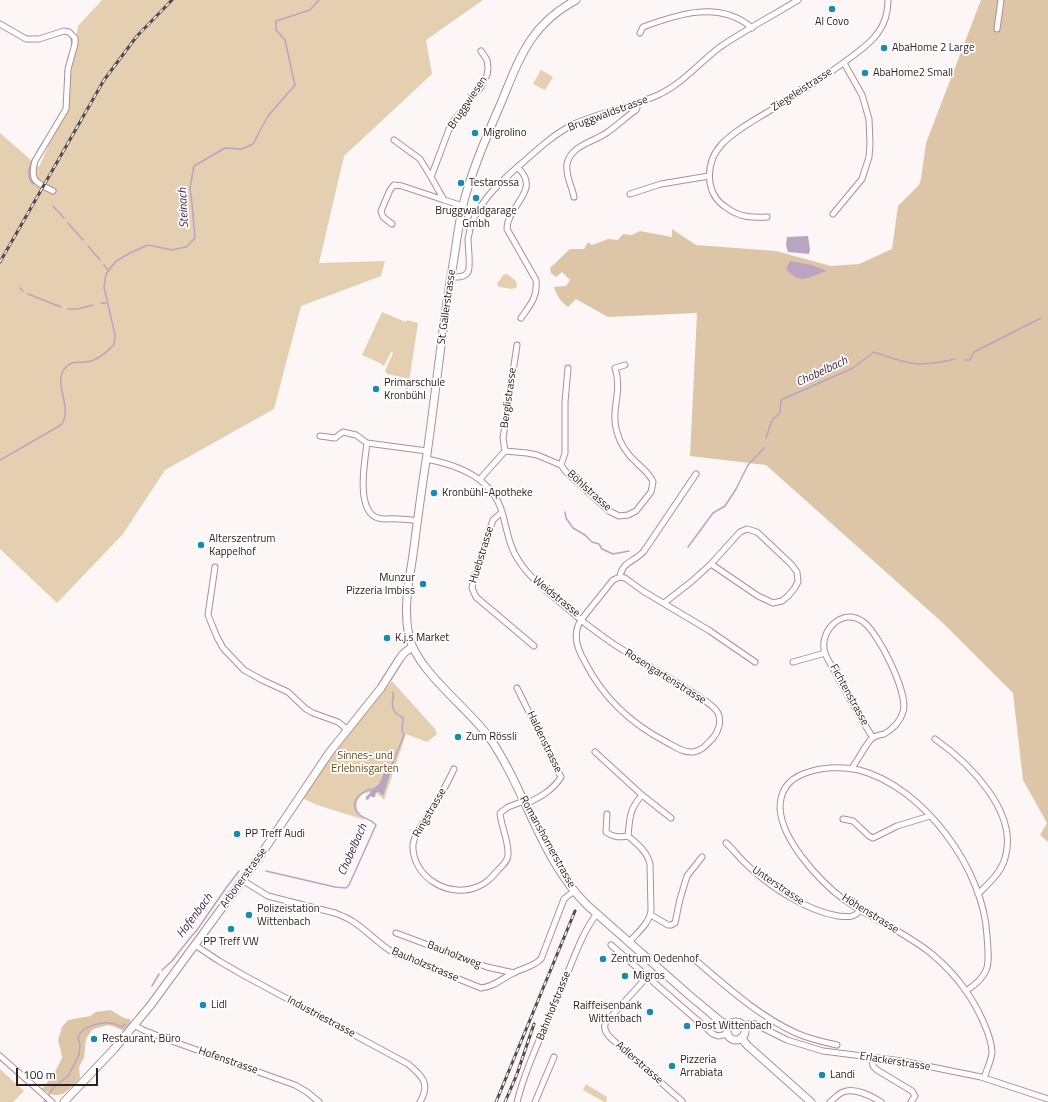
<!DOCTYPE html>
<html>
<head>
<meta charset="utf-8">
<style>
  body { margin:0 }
  #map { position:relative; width:1048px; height:1102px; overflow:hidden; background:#fdf6f6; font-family:"Titillium Web",sans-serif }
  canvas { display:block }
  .scale { position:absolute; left:16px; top:1068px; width:82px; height:18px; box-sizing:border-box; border:2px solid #2d2020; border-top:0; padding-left:5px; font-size:12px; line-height:14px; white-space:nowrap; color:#2d2020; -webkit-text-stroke:3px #fff; paint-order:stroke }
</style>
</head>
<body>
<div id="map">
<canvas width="1048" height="1102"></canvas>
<div class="scale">100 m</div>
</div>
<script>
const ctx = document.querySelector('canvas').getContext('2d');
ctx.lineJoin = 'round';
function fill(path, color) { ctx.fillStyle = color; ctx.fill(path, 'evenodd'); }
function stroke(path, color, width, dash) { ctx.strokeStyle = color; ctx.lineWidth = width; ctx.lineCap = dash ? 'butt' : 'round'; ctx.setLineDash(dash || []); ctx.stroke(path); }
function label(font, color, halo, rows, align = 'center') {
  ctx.font = font + ' "Titillium Web",sans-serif'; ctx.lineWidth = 3.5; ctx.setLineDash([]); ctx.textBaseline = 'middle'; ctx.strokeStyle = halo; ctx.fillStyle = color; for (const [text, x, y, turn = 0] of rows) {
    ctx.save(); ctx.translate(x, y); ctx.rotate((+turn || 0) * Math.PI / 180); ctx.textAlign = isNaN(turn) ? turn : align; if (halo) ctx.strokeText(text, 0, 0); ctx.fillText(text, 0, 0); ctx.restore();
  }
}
fill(new Path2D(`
  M102,0H483L426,40L432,74L344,156L319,263L385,261L381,276L301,306L274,409L165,470L123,534L57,603L0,549V133L39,167L66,106L78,26Z
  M541,70L553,77L545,90L533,84Z
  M507,274L516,281L517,287L512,289L499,287L497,284L503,275Z
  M382,312L406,322L407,320L418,323L406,401H404L406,378L387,374L385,371L393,353L391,352L384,366L380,363L362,355Z
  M392,681L435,729L437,734L427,742L406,734L384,800C371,781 343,800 365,820L317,805L302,798L316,776Z
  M0,1069L24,1091L13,1102H0Z
  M586,1084L607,1097L606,1102H604L583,1090Z`), '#e4cfb0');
fill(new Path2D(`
  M981,0H1048V842L1040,835L1047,823L1023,780L1013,693L944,624L766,465L690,456L697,313L608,317L576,299L568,307C560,301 557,296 554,287L566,286L570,280L562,272L556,277L551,273L550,268L570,249H584L588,242L592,245L608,239L618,240L623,234L632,235L640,231L672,237V229L696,245L776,251L831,266L859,264L892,249L898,206L919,185L921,179L926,143Z
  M110,1010C118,1013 122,1019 130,1019L131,1023L124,1031L115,1027L108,1025L97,1028L92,1030L86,1039L84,1058L79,1067L80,1078C66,1092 61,1102 42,1089L54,1074L62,1058L61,1051L58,1040L62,1027L68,1020L90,1016L96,1012Z`), '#dcc6a7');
fill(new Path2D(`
  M808,236L810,250L809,254L788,252L786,245L787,237Z
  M790,261L812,265L827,271C807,277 802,286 786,269Z
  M395,759L383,796L379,792H376L375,797H372L370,796L369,799L366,800V797L370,793L371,790L379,784L386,769Z`), '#b9a4c2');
stroke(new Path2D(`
  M71,37L72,45
  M65,72L69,55
  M36,154L43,142
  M33,184C26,176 29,168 33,159
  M53,206L64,218
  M68,223L83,240
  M88,246L100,260
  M104,265L109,271
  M20,288L23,291
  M28,294L61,307
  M101,303H107
  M68,309H77L93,305
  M965,360H970L974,352L1041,318
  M766,438L772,420L780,413L781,400L853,368L874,352C908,364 919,368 955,359
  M0,460L61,425C74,408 52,383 65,368C74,358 81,365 91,361C100,359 107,351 114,345L115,335L104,287L106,274L115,262L130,253L148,245L172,250L186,247L195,238L192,203L190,188L194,166L225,148L242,149L253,144L268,116L295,85L285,40L276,30V21L310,10L319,0
  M565,512L566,518L573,528L585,535L592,542L599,544L602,549L613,554L629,551
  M688,547L713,513L725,506L736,489L748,465L764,448
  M393,692C394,699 390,707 395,712C397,715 401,716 403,718L402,730L404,735L394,760
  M266,871L335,887L346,888L349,885L376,825C370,818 366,820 360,815C347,804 360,792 371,789
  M162,970L172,961L190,938L197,930L226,888L239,871
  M152,986L159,974
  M44,1102L54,1087L68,1076L76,1061L79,1055L80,1045L78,1037C82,1027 99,1022 109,1023C114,1023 118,1025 122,1027L125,1024`), '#b9a4c2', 1.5);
const minor = new Path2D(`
  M0,24L26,39H39L64,31L69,32L75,38V44L68,69L66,109L35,161C29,181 37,183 53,191
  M997,29L1001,0
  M640,33L643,27C678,14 720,0 752,28
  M394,140L420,159L431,177
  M517,167C543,190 507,205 507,229L536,280C538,297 530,305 521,318
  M630,194L661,184L709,176
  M574,197C572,187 565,174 567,164C571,144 596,142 609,131C619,124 627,116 636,110L637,108L636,103
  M463,206L444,200L431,177L451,124L481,87L487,75L488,68L487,60L481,51
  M833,214L862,179L869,157L870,144L869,119L862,95L844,63
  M767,217C752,218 739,217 727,208C704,194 705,162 722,144C736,129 757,119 774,108C800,93 826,76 850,58C859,51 870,44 877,34C885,24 888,13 888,0
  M392,224L383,217L381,211L390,190L394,185L402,186L444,200
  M451,277C457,277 464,278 468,272C471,266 468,247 468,239C472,207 498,184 521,164C538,149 554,134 574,124C601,112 631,107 658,95C682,84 699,63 720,47C745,30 772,16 798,0
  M320,436L335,438L343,432L356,435L367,443L427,451
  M367,443C365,460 355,511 378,518C384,520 393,518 399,519C406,519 412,520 418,521
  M505,451L503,438L517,345
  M426,459C459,465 492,478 502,512C507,529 509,547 519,561C532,582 562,603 581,620L613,580L620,577L625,578L643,591L710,631L755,662
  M561,465L565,453V402L568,368
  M480,479L505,451L527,453L537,455L561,465L566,472L600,503L609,511L619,516L628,515L636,511L651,492L653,482C650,474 643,469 637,463C628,455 620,444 617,432C610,410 623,391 615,368L625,365
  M502,512L493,520L474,577L472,588L476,597L534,646
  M215,567L208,615L217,637L223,648L244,670L262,680L288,692L306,709L313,713L338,722L348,730
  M620,577C622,561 635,562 644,551L696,474
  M664,603L691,582L711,564L740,532L747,529L757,532L791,564L797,572L798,582L794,589L788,596L782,601L773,603L758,596L711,564
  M581,620C595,631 608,641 623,650C647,665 671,679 695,694C702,699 714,705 718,713C722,722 718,732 713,738C707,744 702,751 693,752C684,753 676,747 668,743C633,725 603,698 585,662C577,649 572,634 581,620Z
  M793,662L825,653
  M517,688L561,777C552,791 540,797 526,804
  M935,739C969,763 1019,812 1005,858C1001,873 989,883 978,894
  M595,752L642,795L671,818
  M852,768C858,760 866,744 872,738C875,736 880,735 884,734C893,729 900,722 903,712C909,694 878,631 862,621C842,607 818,632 825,653C827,659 832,666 835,672C847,694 859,716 873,738
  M454,769C450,778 445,787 440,796C433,809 415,831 413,844C411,876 448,899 477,887C486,884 492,877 498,870C502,866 508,861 508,855C509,841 501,827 500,813L508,807L524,801
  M607,814L606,832C614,838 619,837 628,836
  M843,819L853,821L869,836L873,838L897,826L930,816
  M726,843C732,848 737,855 743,861C767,885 804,910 838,916C847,917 855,918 860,910
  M242,880L268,896L335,913C340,915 346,917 352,921C367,930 378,944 394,953L481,988C493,987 502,979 513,973C523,968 533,967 541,959L564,899L574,891
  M651,915L668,925H671L675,923L680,899L687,876L702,857
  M396,933L487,967L514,973
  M629,942C637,933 650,923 651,910L650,864C647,851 637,844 628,836C630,817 629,810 642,795
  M195,945L219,961L245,976L408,1064C422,1076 431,1083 420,1102
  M611,945L713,1034L718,1036L728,1034
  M694,959C726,986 757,1015 796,1033C809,1039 823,1042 837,1045
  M647,977L606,1022C602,1029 607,1035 613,1040L682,1101
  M966,991C992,974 989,964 987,936C984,870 924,787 859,770C841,766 820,767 803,774C788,780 780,791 780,808C781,826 791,842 801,856C814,873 829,889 846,901C874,920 907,933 933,955C945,965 957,978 966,991C976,1005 992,1035 992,1053C991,1061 987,1069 984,1078
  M134,1025L143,1030L166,1039L295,1085L307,1092L319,1102
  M743,1026L751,1023L755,1024L787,1040L823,1051L902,1061L981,1077L1048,1099
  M0,1056L52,1102
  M872,1058L873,1066L877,1070L912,1091L915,1096L911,1102
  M517,1102C526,1066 546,1026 560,991C570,969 582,931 597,914
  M535,1102L554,1057
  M830,1102C834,1099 838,1094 843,1092C855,1087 871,1096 881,1102`);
const secondary = new Path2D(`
  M576,0C530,25 520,57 501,103C488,133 474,165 465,197C458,223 456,250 451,276C441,337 435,399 426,461C421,492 417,524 413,555C409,581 403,609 409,636C416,670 468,708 489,737C526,790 541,861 588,906L689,995L719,1020L729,1026
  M727 1031a9 9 0 1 1 18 0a9 9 0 1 1-18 0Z
  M741,1038L748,1046L811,1102
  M64,1102L114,1049L150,1006L260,856L329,753L381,688L400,658L404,653L412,647`);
stroke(minor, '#b18e8f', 7);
stroke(secondary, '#b18e8f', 9);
stroke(minor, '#fff', 5);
stroke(secondary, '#fff', 7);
const rail = new Path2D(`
  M0,262L104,80L137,36L172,0
  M496,1102L575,911
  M505,1102L517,1074L534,1024`);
stroke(rail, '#564b4b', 3);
stroke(rail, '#fff', 1.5, [4.5]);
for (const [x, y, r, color] of [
  [832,9,4,"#178caf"],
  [884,48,4,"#178caf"],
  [865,73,4,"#178caf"],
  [475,133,4,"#178caf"],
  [461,183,4,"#178caf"],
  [476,198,4,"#178caf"],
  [376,389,4,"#178caf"],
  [434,493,4,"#178caf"],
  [201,545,4,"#178caf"],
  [423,584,4,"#178caf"],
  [387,638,4,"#178caf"],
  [458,737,4,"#178caf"],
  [237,834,4,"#178caf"],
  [249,915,4,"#178caf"],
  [231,929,4,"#178caf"],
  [603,959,4,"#178caf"],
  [625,976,4,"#178caf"],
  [203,1005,4,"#178caf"],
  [650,1012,4,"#178caf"],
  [687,1026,4,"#178caf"],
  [94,1039,4,"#178caf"],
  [672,1066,4,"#178caf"],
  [822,1075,4,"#178caf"]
]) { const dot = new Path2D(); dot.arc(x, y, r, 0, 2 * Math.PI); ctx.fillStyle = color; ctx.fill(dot); stroke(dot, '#fff', 1.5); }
label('11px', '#2d2020', '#fff', [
  ["Al Covo",832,22,"center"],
  ["AbaHome 2 Large",892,48],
  ["AbaHome2 Small",873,73],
  ["Migrolino",483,133],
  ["Testarossa",469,183],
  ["Bruggwaldgarage",476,211,"center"],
  ["Gmbh",476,224,"center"],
  ["Primarschule",384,383],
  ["Kronbühl",384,396],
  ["Kronbühl-Apotheke",442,493],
  ["Alterszentrum",209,539],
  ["Kappelhof",209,552],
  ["Munzur",415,578,"right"],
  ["Pizzeria Imbiss",415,591,"right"],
  ["K.j.s Market",395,638],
  ["Zum Rössli",466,737],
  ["PP Treff Audi",245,834],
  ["Polizeistation",257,909],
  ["Wittenbach",257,922],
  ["PP Treff VW",231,942,"center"],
  ["Zentrum Oedenhof",611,959],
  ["Migros",633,976],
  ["Lidl",211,1005],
  ["Raiffeisenbank",642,1006,"right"],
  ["Wittenbach",642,1019,"right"],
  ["Post Wittenbach",695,1026],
  ["Restaurant, Büro",102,1039],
  ["Pizzeria",680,1060],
  ["Arrabiata",680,1073],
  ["Landi",830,1075]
], 'left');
label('11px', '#2d2020', '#fff', [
  ["Ziegeleistrasse",802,90,-33],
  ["Bruggwiesen",468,103,-56],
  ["Bruggwaldstrasse",608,114,-20],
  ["St. Gallerstrasse",447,307,-82],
  ["Berglistrasse",509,398,-82],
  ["Böhlstrasse",589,491,42],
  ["Huebstrasse",482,555,-73],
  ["Weidstrasse",556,597,39],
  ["Rosengartenstrasse",665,677,32],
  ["Fichtenstrasse",849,695,61],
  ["Haldenstrasse",544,742,64],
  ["Ringstrasse",430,813,-60],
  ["Romanshornerstrasse",547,842,61],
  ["Arbonerstrasse",244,878,-54],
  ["Unterstrasse",778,886,34],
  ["Höhenstrasse",870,914,32],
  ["Bauholzweg",454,955,21],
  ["Bauholzstrasse",425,965,23],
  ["Bahnhofstrasse",554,1006,-68],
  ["Industriestrasse",321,1017,28],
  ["Hofenstrasse",228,1061,19],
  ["Erlackerstrasse",895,1062,9],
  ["Adlerstrasse",639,1063,41]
]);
label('11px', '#644610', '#fff', [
  ["Sinnes- und",365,756],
  ["Erlebnisgarten",365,769]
]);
label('italic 12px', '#452750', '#fff', [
  ["Steinach",184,208,-93],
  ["Chobelbach",822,372,-25],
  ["Chobelbach",353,850,-66],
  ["Hofenbach",195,916,-53]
]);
</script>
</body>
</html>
